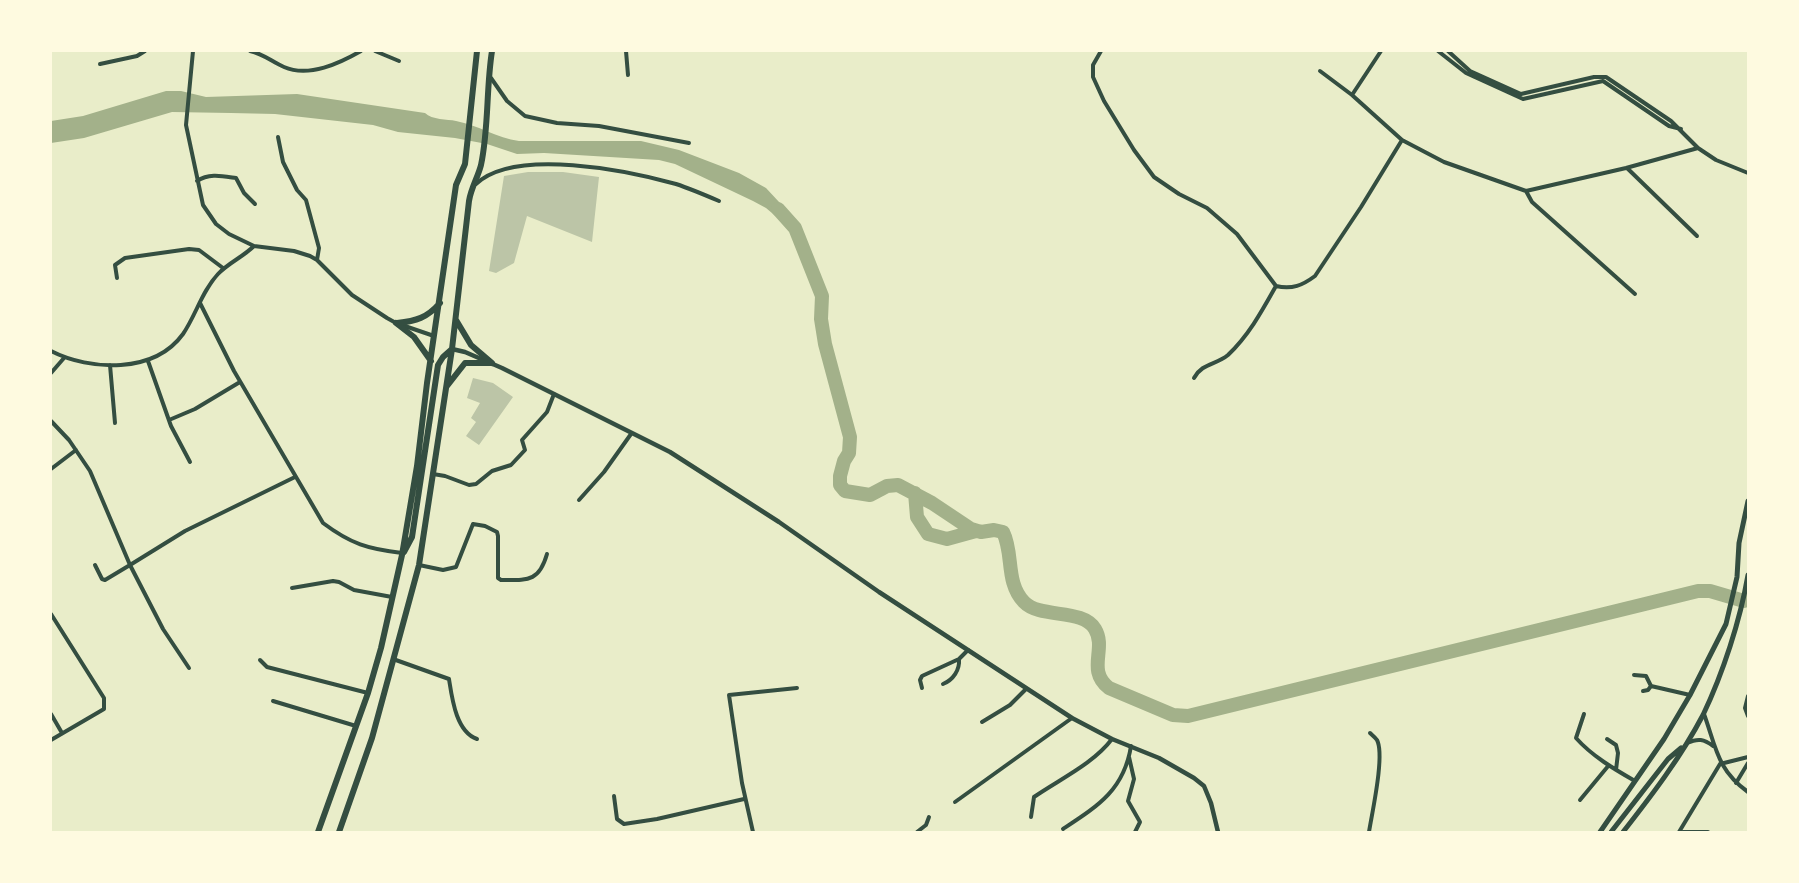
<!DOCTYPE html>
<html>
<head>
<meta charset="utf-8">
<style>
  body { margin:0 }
  #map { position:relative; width:1799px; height:883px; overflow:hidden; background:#e9edc9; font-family:"Fira Sans Condensed",sans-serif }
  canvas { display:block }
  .frame { position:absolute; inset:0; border:52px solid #fefae0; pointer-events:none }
</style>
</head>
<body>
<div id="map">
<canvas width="1799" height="883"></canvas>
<div class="frame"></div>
</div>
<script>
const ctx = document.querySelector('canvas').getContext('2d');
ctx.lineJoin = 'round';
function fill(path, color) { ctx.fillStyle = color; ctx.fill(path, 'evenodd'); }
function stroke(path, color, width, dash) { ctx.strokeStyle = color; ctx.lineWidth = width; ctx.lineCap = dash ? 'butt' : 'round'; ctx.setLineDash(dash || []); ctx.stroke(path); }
fill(new Path2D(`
  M166,91H181L206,97L297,94L425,113C432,120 447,119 456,121C478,125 497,138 519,141H641L679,150L739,173L766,188L793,217L785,224L766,208L753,201L675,164L659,160L544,153L517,154L487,144L455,138L398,132L373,125L275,114L231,113L172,112L84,138L51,143V121L83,116Z`), '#a3b18a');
stroke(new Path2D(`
  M778,209L795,228L822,296L821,319L825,344L850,437L849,453L844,461L840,476V485L845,491L870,495L887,486L898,485L932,503L971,529L981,532L994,530L1003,532C1014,554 1005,582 1024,602C1040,619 1083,608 1095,629C1107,649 1086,670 1109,688L1173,715L1188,716L1698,591H1710L1744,601L1748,599
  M915,493L917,517L928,534L947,539L976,531`), '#a3b18a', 14);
fill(new Path2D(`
  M528,172H563L599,177L592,242L527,216L514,263L496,273L489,271L504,176Z
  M473,378L493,383L513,397L479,445L466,436L476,422L471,418L480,403L467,398Z`), '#bcc5a7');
stroke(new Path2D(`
  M193,51L186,125L203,205L216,224L229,234L254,246L294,251L310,256L317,260L352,295L387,318L396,323L434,336
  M250,51C264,54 272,62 284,67C309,78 340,63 361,51
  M375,51L399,61
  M626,51L628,75
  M1101,51L1093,65V77L1104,101L1134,150L1154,177L1179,194L1207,208L1237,234L1276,286C1292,290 1303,285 1315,276L1361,207L1402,140
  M1438,51L1466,73L1523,99L1603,81L1669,126L1681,129
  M1448,51L1470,71L1521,94L1594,77H1606L1671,121L1698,148L1716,160L1748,173
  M100,64L137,56L145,51
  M1320,71L1352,95L1402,140L1444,162L1526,191L1626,168L1698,148
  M491,78L507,101L525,116L557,123L599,126L689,143
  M1352,95L1381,51
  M278,137L283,162L297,190L306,200L319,248L317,260
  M1627,168L1697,236
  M197,181C209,173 222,176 236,178L244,193L255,204
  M476,184C515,147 629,171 676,184C691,189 705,195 719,201
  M1526,191L1532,202L1635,294
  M117,278L115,265L125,258L189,249L199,250L223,268
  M200,303L234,371L323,523C351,544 368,549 402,553
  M51,351C90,371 154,374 183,334C196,315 202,291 218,274C228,263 243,257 254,246
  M148,361L171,426L190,462
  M110,365L115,423
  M51,373L64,358
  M1194,378C1202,363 1216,365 1228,355C1249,335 1262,311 1276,286
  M169,420L195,409L240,382
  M51,421L69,440L90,471L130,565L105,580L102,579L95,565
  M51,469L76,450
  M433,474L445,476L469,485L476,484L492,471L511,465L525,450L522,440L547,412L554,394
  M579,500L604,472L631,434
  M419,565L443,570L456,567L473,524L485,526L497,532L498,536V578L501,580C528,580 539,582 547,554
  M292,588L333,581L339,582L354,590L392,597
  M51,614L104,698V709L51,740
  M393,659L449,679C452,698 456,732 477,739
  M260,660L267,667L368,693
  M189,668L163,629L130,565L185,531L295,477
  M1634,675L1646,676L1651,686L1690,695
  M943,684C953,680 960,670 959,659
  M922,688L920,680L922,676L959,659L968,650
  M1643,691L1648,690L1651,686
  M1748,696L1745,708L1748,716
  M273,701L356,726
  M51,714L62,733
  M1584,714L1576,738C1592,756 1614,769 1635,781
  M1704,714C1716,747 1717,770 1748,792
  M982,722L1010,705L1026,689
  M1607,739L1616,745L1618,753L1616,770
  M1687,743C1698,738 1704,739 1713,746
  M1129,757L1134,779L1128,801L1140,822L1135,832
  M1736,783L1748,763
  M614,796L617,819L624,824L657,819L744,799
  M1580,800L1609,765
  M955,802L1072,718
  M1031,817L1034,797C1060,779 1093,764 1112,739
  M1063,829C1098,806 1124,790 1131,746
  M753,832L742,783L729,695L797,688
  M917,832L926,825L929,817
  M1369,832C1372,813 1385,755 1377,740C1375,737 1372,735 1370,733
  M1679,832L1720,764L1748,757
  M1683,832H1708`), '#344e41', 4);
stroke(new Path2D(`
  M452,349L465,352L502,368L670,452L779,522L879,592L1072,718L1112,739L1159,758L1194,778L1204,786L1211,803L1218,832`), '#344e41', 4.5);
stroke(new Path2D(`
  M1600,832L1664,739L1690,695L1726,624L1737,577L1739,543L1748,501
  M1611,832L1668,759L1681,748
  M1623,832C1652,795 1681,757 1703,715C1723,673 1740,621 1748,575`), '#344e41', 5);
stroke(new Path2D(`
  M456,320L471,345L492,363
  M396,323L414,337L431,361
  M397,323C416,321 427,318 440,303
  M447,386L465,363H491
  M404,552L412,537L438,365L443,357L452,349
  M318,832L368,693L381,648L402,555L417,466L427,383L456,185L465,164L477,51
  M339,832L372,738L419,565L452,349L469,201C471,188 478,177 481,165C489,127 486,89 492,51`), '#344e41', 6);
</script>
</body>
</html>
